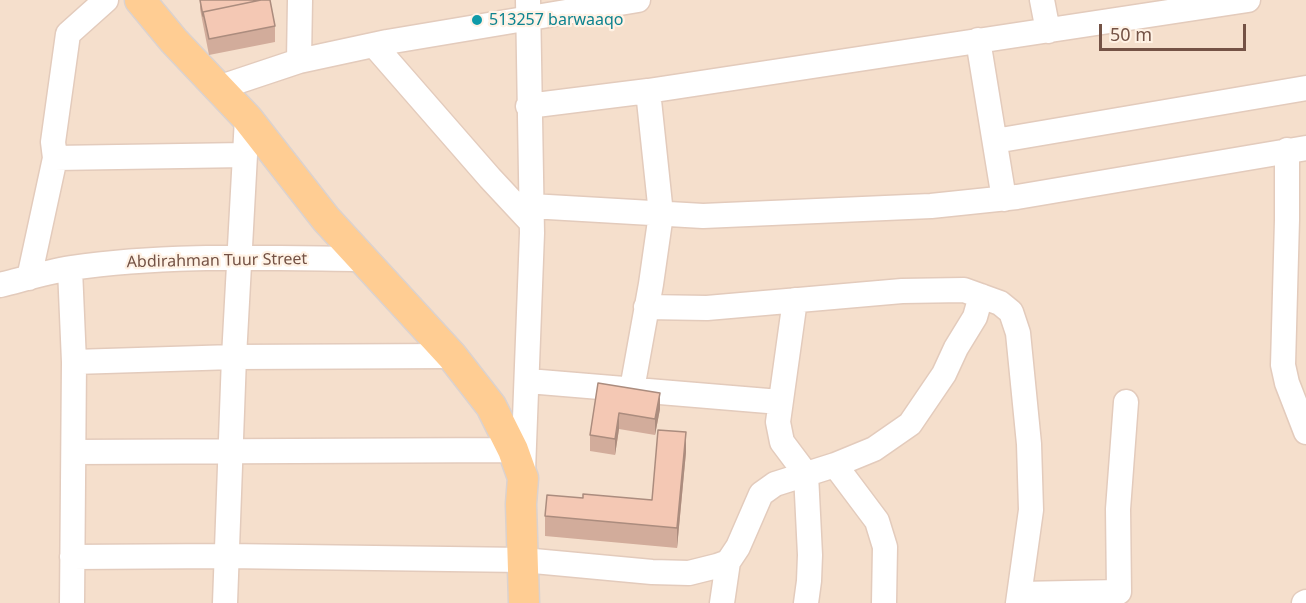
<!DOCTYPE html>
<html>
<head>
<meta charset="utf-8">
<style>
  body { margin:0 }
  #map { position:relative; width:1306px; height:603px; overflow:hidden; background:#fdeedd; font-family:"Noto Sans",sans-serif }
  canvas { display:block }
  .scale { position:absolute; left:1099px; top:24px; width:147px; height:27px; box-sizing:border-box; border:3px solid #745245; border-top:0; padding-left:8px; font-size:18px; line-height:21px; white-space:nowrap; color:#745245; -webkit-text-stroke:4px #fff2e5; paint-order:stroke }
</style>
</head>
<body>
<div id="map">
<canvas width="1306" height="603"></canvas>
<div class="scale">50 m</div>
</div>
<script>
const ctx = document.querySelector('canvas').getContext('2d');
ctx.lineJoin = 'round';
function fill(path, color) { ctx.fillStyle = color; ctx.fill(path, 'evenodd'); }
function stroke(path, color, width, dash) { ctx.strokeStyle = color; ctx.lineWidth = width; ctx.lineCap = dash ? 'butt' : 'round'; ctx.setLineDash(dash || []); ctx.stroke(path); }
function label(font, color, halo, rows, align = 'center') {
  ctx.font = font + ' "Noto Sans",sans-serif'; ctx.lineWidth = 4.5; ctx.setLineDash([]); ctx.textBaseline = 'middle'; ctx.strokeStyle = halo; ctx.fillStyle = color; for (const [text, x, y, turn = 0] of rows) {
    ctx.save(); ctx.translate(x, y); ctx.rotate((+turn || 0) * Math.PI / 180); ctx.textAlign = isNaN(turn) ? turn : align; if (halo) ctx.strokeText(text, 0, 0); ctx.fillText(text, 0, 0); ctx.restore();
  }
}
fill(new Path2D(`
  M0,0H1306V603H0Z`), '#f5dfcc');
const minor = new Path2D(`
  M1042,0L1048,31
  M978,40L1004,199
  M374,45L490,178L531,222
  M299,61L300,0
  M218,88L299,61L387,42L638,0
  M528,106L648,91L1248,0
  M995,141L1306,88
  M1287,150V220L1283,365L1287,383L1306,432
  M55,158L245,155
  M531,206L703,216L931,206L1017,197L1306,148
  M70,269L74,362L72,603
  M29,278L55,158L53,142L68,34L106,0
  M0,285C24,279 47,272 71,268C168,254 266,258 364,259
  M795,300L778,422L782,442L806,474L810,555L809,581L806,603
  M646,307L707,308L902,291L964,290L1000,303L1011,312L1018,333L1029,444L1031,510L1018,603
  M74,362L234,357L452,356
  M528,381L780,402
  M632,389L651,284L661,214L648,91
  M74,452L513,450
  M835,465L877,521L885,547L884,603
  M523,471L532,233L528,0
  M72,557L226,556L523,560L652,572L689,573L717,566L728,562L738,547L761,494L775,484L835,465L874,449L910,424L944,374L956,348L975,317L981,296
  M1020,594L1119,592L1118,509L1126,402
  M225,603L234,357L247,118
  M722,603L728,562
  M1304,603L1306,602`);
const major = new Path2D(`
  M140,0L174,41L247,118L326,219L452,356L491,406L513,450L523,478L521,504L524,603`);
stroke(minor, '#e3cbbc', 27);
stroke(major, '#dbd2cf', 33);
stroke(minor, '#fff', 24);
stroke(major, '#ffcd93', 30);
fill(new Path2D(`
  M200,0H270L275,26V42L209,55L200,9Z
  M598,383L660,409L655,435L619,429L615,455L590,451V435Z
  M686,452L677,548L545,536V516L583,498L652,500Z`), '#d2ac9b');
fill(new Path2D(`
  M660,393V409L655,435V419Z
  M619,413V429L615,455V439Z
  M686,432V452L677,548V528Z`), '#ab8c7e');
const building = new Path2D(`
  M200,0H261L203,12V16Z
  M261,0H270L275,26L209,39L203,12Z
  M598,383L660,393L655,419L619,413L615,439L590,435Z
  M658,430L686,432L677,528L545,516L547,495L583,498V494L652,500Z`);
fill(building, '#f4c8b4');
stroke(building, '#ab8c7e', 1.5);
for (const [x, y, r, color] of [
  [477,20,6,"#0f9aa8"]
]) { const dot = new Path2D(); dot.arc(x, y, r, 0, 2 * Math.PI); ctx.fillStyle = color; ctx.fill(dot); stroke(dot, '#fff2e5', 2); }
label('16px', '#0d838f', '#fff2e5', [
  ["513257 barwaaqo",489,20]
], 'left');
label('16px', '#745245', '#fff2e5', [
  ["Abdirahman Tuur Street",217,261,-1]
]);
</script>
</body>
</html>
